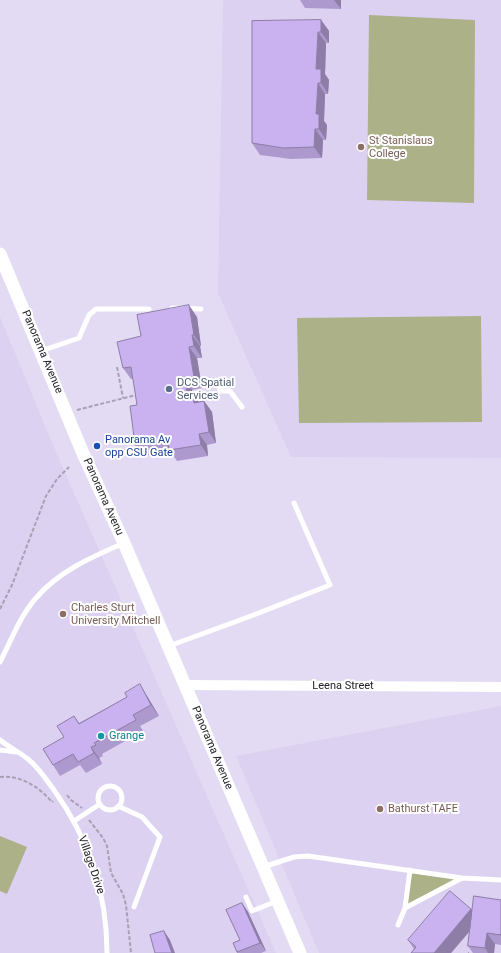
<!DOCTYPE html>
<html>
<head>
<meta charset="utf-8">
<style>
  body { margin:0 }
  canvas { display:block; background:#e3dbf3 }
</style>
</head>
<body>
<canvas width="501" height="953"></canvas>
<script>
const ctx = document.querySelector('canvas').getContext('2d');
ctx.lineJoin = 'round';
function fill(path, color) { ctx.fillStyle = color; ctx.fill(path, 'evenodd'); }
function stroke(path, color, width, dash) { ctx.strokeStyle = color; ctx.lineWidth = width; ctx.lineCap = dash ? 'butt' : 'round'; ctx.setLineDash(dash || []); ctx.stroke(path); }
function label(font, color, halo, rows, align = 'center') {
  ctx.font = font + ' Roboto,sans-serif'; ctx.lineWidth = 4; ctx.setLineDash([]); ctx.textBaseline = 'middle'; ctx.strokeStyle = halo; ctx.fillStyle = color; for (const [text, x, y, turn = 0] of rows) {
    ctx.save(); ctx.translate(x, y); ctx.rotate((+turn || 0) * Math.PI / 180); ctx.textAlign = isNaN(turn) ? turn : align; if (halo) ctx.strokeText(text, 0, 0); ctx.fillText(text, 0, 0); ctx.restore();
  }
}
fill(new Path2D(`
  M223,0H501V458L291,457L218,293Z
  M0,317L56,452L276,953H0Z
  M501,706V953H319L236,756Z`), '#dcd1f0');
fill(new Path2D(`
  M369,15L475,20L474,203L367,200Z
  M481,316L482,422L299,423L297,318Z
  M0,836L27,847L7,894L0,891Z
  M410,870L462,878L405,908Z`), '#acb187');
stroke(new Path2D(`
  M117,367L123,398
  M77,410L136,395
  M0,609L12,585L46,496L57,479L69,467
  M0,777C21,775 39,787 52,802L53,801
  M67,795L71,800L82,808
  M89,820L103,838L107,846L111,873L123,894L126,905L131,953
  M468,953H469`), '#a7a1b4', 2, [4, 2]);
stroke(new Path2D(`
  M172,308L201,309
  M41,351L79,338L89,315L96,309H149
  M218,380L220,391H230L242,407
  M169,646L251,616L330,585L294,503
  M0,662C11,641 20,616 36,598C59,571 92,557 124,543
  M0,740C9,747 19,752 28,759C38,767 46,779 54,790C89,839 107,892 107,953
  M0,750L16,752
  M98 798a12 12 0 1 1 24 0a12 12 0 1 1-24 0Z
  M118,806L142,817L160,837L134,907
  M74,821L100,804
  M263,867L294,857L308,856L462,878L501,880
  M246,897L252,911L277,901
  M405,908L462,878
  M398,925L405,908L410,870`), '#fff', 5);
stroke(new Path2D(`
  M185,685L501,687`), '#fff', 10);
stroke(new Path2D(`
  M0,254L82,451L124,543L300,953`), '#fff', 13);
fill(new Path2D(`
  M300,0H341V9L305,8Z
  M321,20L329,31V43H326L325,74L329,80L328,94H325L324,121L327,125L326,140H323L322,158L291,159L260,155L252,143Z
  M197,317L201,346H200L202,358H197L202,388L192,390L193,394L199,402L204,401L212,412L216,443L207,445L208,456L177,461L171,452L143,456L135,445L137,405L133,379H131L123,368L141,336Z
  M147,696L159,716L140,726L143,731L102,754L103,756L99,758L102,764L86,773L80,765L60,776L53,765L64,737L74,716L79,723L127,697Z
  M501,900V945L495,944L494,953H473L468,946L470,931L451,953H411L414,949L408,940L471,909L472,911Z
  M242,903L248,912L266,951L261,953H237L233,943L240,940Z`), '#ad99ce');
fill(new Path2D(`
  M334,0H341V9Z
  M321,20L329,31V43L321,32Z
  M318,32L326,43L325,74L329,80L328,94L321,83L316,69Z
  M318,83L325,94L324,121L327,125L326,140L319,129L316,114Z
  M315,129L323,140L322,158L314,147Z
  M189,305L197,317L201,346L194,335Z
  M192,335L200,346L202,358L194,346Z
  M189,347L197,358L202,388L194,377Z
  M185,379L192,390L193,394L201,405L195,406L187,394Z
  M204,401L212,412L216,443L209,432Z
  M199,434L207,445L208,456L201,445Z
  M140,684L147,696L159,716L151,705Z
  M91,747L99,758L102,764L94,753Z
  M242,903L248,912L266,951L260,943Z
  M471,909L479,920L451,953H434Z
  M164,931L170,940L175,953H172Z
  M487,933L495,944L494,953H488L485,948Z`), '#8d7da7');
const building = new Path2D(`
  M321,20V32H318L316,69H321V83H318L316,114H319V129H315L314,147L283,148L252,143V21Z
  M189,305L194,335H192L194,346L189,347L194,377L185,379L187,394H193L194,403L204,401L209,432L199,434L201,445L169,450L168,440L135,445L130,406L137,405L131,367L123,368L117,342L141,336L137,315Z
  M140,684L151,705L133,715L136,720L94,743L96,745L91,747L94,753L78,762L73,754L53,765L43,749L64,737L57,726L74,716L79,724L127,697L125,693Z
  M450,891L471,909L434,953H411L416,947L408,940Z
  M474,896L501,900V935L487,933L485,948L468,946Z
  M242,903L260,943L237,952L233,943L240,940L226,910Z
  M164,931L172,953H155L150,935Z`);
fill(building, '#c9b2ef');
stroke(building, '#8d7da7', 1);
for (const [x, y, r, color] of [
  [361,147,4,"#8d6e63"],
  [169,389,4,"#5c6f8a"],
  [97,446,4,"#1a4fb4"],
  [63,614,4,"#8d6e63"],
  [101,736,4,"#0f9aa8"],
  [380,809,4,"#8d6e63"]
]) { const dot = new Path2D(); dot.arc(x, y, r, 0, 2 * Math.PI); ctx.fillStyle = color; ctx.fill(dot); stroke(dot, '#fff', 1.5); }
label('11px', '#785e54', '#fff', [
  ["St Stanislaus",369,141],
  ["College",369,154],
  ["Charles Sturt",71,608],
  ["University Mitchell",71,621],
  ["Bathurst TAFE",388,809]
], 'left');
label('11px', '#232029', '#fff', [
  ["Panorama Avenue",42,352,67],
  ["Panorama Avenu",103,497,66],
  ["Leena Street",343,686],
  ["Panorama Avenue",212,748,67],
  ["Village Drive",91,865,71]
]);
label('11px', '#4e5e75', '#fff', [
  ["DCS Spatial",177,383],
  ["Services",177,396]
], 'left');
label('11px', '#164399', '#fff', [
  ["Panorama Av",105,440],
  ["opp CSU Gate",105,453]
], 'left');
label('11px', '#0d838f', '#fff', [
  ["Grange",109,736]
], 'left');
</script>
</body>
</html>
